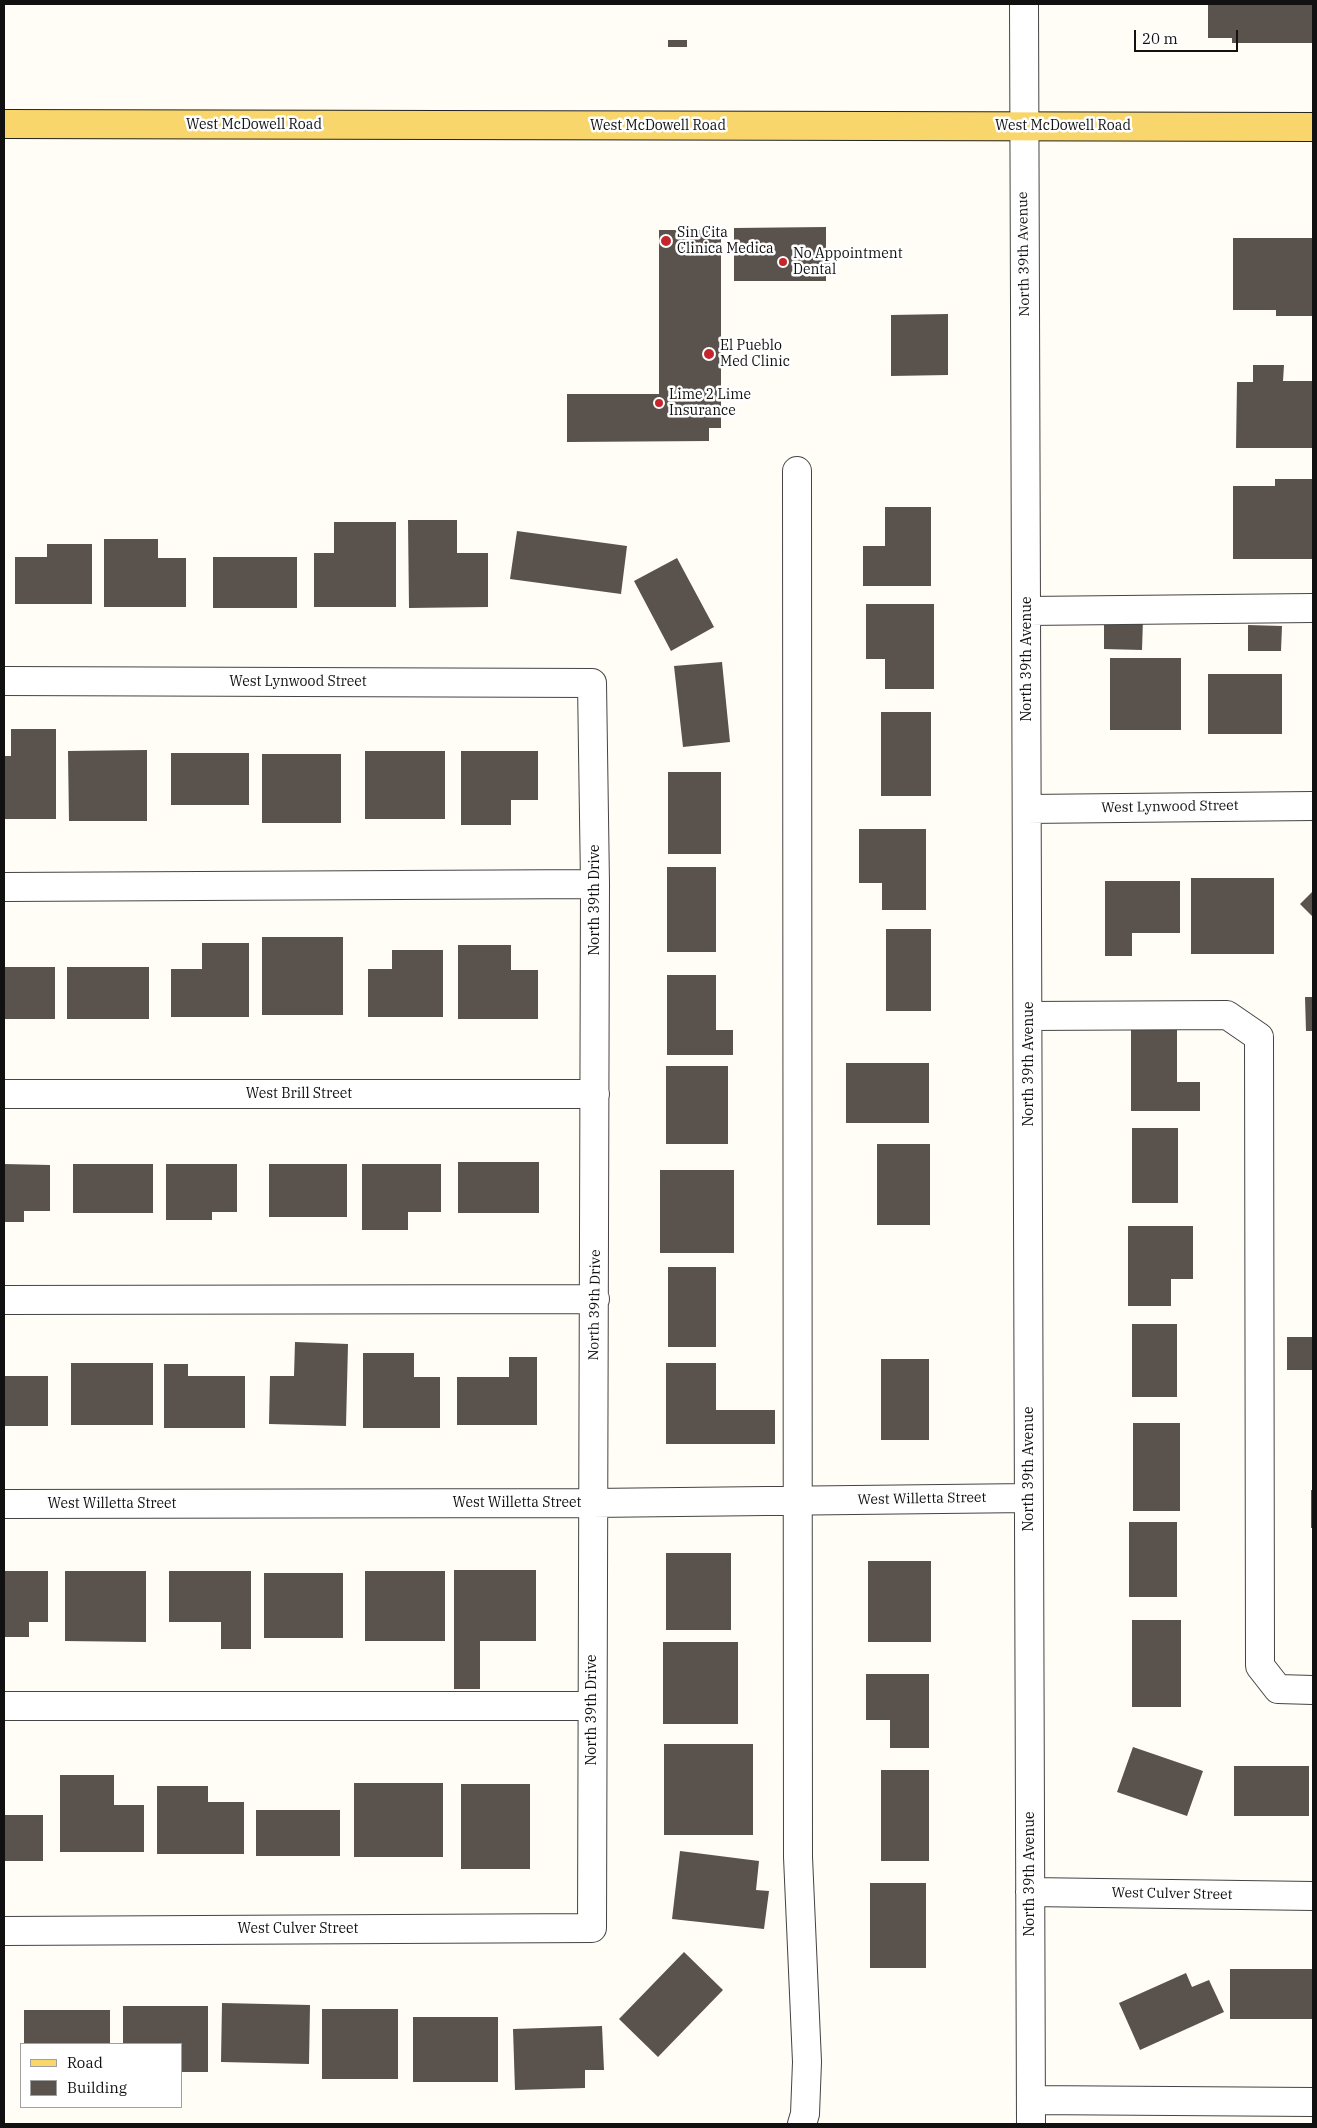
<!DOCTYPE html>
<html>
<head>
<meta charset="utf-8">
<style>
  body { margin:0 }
  #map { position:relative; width:1317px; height:2128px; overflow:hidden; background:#fffdf5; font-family:"IBM Plex Serif",serif }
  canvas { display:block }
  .frame { position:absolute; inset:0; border:5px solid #111; pointer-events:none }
  .legend { position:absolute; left:20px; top:2043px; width:162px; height:65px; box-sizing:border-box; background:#fff; border:1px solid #a0a0a0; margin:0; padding:6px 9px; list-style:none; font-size:15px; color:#111 }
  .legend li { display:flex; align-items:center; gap:10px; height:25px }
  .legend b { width:25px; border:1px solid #a0a0a0 }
  .scale { position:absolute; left:1134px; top:30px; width:104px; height:22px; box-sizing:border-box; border:2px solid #111; border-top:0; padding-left:6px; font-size:15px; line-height:18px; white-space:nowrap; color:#111; -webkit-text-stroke:4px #fff; paint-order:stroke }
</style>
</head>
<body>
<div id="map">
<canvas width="1317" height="2128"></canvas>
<div class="frame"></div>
<ul class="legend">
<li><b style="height:6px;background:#f9d66b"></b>Road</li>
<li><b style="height:14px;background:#5a524d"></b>Building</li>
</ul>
<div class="scale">20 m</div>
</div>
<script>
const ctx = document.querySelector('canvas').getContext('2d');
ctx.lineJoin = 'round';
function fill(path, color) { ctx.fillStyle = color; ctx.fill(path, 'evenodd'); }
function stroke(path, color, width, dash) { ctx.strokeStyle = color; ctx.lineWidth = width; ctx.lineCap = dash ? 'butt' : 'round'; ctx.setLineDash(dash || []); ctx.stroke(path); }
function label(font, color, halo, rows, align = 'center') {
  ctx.font = font + ' "IBM Plex Serif",serif'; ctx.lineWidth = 5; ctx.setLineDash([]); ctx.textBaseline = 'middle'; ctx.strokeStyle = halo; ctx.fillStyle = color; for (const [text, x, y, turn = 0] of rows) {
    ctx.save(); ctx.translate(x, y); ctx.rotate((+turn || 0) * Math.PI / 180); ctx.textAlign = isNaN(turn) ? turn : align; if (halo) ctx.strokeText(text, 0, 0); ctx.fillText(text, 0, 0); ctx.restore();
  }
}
fill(new Path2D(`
  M1208,4H1313V43H1232V38H1208Z
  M668,40H687V47H668Z
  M826,227V253H832V271H826V281H734V228Z
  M659,230H721V428H709V441L567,442V394H659Z
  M1233,238H1313V316H1276V310H1233Z
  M948,314V375L891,376V315Z
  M1253,365H1284L1283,381H1313V448H1236L1237,382H1253Z
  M1275,479H1313V559H1233V486H1275Z
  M885,507H931V586H863V546H885Z
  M408,520H457V553H488V607L409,608Z
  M334,522H396V607H314V553H334Z
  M517,531L627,546L621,594L510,579Z
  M104,539H158V558H186V607H104Z
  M47,544H92V604H15V557H47Z
  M213,557H297V608H213Z
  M677,558L714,627L671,651L634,581Z
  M866,604H934V689H885V659H866Z
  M1104,619H1143L1142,650L1104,649Z
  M1248,625L1282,626L1281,651H1248Z
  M1110,658H1181V730H1110Z
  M722,662L730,742L683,747L674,666Z
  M1208,674H1282V734H1208Z
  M881,712H931V796H881Z
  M11,729H56V819H4V756H11Z
  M147,750V821H69L68,751Z
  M365,751H445V819H365Z
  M461,751H538V800H511V825H461Z
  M171,753H249V805H171Z
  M262,754H341V823H262Z
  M668,772H721V854H668Z
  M859,829H926V910H882V883H859Z
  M667,867H716V952H667Z
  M1191,878H1274V954H1191Z
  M1105,881H1180V933H1132V956H1105Z
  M1313,891V917L1300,904Z
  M886,929H931V1011H886Z
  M262,937H343V1015H262Z
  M202,943H249V1017H171V969H202Z
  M458,945H511V970H538V1019H458Z
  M392,950H443V1017H368V969H392Z
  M4,967H55V1019H4Z
  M67,967H149V1019H67Z
  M667,975H716V1030H733V1055H667Z
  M1305,997H1313V1031H1306Z
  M1131,1029H1177V1082H1200V1111H1131Z
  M846,1063H929V1123H846Z
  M666,1066H728V1144H666Z
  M1132,1128H1178V1203H1132Z
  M877,1144H930V1225H877Z
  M458,1162H539V1213H458Z
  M4,1164L50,1165V1211H24V1222H4Z
  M73,1164H153V1213H73Z
  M166,1164H237V1212H212V1220H166Z
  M269,1164H347V1217H269Z
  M362,1164H441V1212H408V1230H362Z
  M660,1170H734V1253H660Z
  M1128,1226H1193V1279H1171V1306H1128Z
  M668,1267H716V1347H668Z
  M1132,1324H1177V1397H1132Z
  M1287,1337H1313V1370H1287Z
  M295,1342L348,1344L346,1426L269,1424L270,1376H294Z
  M363,1353H414V1377H440V1428H363Z
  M509,1357H537V1425H457V1377H509Z
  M881,1359H929V1440H881Z
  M71,1363H153V1425H71Z
  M666,1363H716V1410H775V1444H666Z
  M164,1364H188V1376H245V1428H164Z
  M4,1376H48V1426H4Z
  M1133,1423H1180V1511H1133Z
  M1311,1490H1313V1528H1311Z
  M1129,1522H1177V1597H1129Z
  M666,1553H731V1630H666Z
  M868,1561H931V1642H868Z
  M454,1570H536V1641H480V1689H454Z
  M4,1571H48V1622H29V1637H4Z
  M65,1571H146V1642L65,1641Z
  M169,1571H251V1649H221V1622H169Z
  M365,1571H445V1641H365Z
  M264,1573H343V1638H264Z
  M1132,1620H1181V1707H1132Z
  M663,1642H738V1724H663Z
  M866,1674H929V1748H890V1720H866Z
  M664,1744H753V1835H664Z
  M1133,1747L1203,1771L1187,1816L1117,1792Z
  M1234,1766H1309V1816H1234Z
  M881,1770H929V1861H881Z
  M60,1775H114V1805H144V1852H60Z
  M354,1783H443V1857H354Z
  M461,1784H530V1869H461Z
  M157,1786H208V1802H244V1854H157Z
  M256,1810H340V1856H256Z
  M4,1815H43V1861H4Z
  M680,1851L759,1861L756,1890L769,1891L764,1929L672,1919Z
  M870,1883H926V1968H870Z
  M684,1952L723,1990L658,2057L619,2019Z
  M1230,1969H1313V2019H1230Z
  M1186,1973L1192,1987L1209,1980L1224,2012L1140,2050L1119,2003Z
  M222,2003L310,2005L309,2064L221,2062Z
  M123,2006H208V2072H181V2044H123Z
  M322,2009H398V2079H322Z
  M24,2010H110V2044H24Z
  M413,2017H498V2082H413Z
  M602,2026L604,2070H585V2088L515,2090L513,2029Z`), '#5a524d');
const minor = new Path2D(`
  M1024,4L1031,2124
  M797,471L798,1857L807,2062L805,2114L802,2124
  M1027,611L1313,608
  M4,681L592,683L595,884L592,1928L4,1931
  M1027,809L1313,806
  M4,887L595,884
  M1028,1016L1227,1015L1259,1037L1260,1666L1278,1689L1313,1690
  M4,1094H595
  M4,1300L595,1299
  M4,1504L592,1503L1029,1498
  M4,1706H592
  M1030,1892L1313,1896
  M1031,2100L1313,2102`);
const major = new Path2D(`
  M4,124L1313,127`);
stroke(minor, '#444', 30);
stroke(major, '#222', 30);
stroke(minor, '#fff', 28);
stroke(major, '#f9d66b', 28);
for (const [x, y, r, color] of [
  [666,241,6,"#c4262e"],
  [783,262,5,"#c4262e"],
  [709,354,6,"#c4262e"],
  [659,403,5,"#c4262e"]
]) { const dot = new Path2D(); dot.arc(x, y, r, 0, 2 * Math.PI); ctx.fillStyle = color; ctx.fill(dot); stroke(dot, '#fff', 2); }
label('14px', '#111', '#fff', [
  ["West McDowell Road",254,125],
  ["West McDowell Road",658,126],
  ["West McDowell Road",1063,126],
  ["North 39th Avenue",1024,254,-91],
  ["North 39th Avenue",1027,659,-90],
  ["West Lynwood Street",298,682],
  ["West Lynwood Street",1170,807,-1],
  ["North 39th Drive",595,900,-90],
  ["North 39th Avenue",1029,1064,-90],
  ["West Brill Street",299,1094],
  ["North 39th Drive",595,1305,-89],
  ["North 39th Avenue",1029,1469,-90],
  ["West Willetta Street",922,1499,-1],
  ["West Willetta Street",517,1503],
  ["West Willetta Street",112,1504],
  ["North 39th Drive",592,1710,-90],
  ["North 39th Avenue",1030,1874,-90],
  ["West Culver Street",1172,1894,1],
  ["West Culver Street",298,1929]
]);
label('14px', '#111', '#fff', [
  ["Sin Cita",677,233],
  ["Clinica Medica",677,249],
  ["No Appointment",793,254],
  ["Dental",793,270],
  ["El Pueblo",720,346],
  ["Med Clinic",720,362],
  ["Lime 2 Lime",669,395],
  ["Insurance",669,411]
], 'left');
</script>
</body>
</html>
